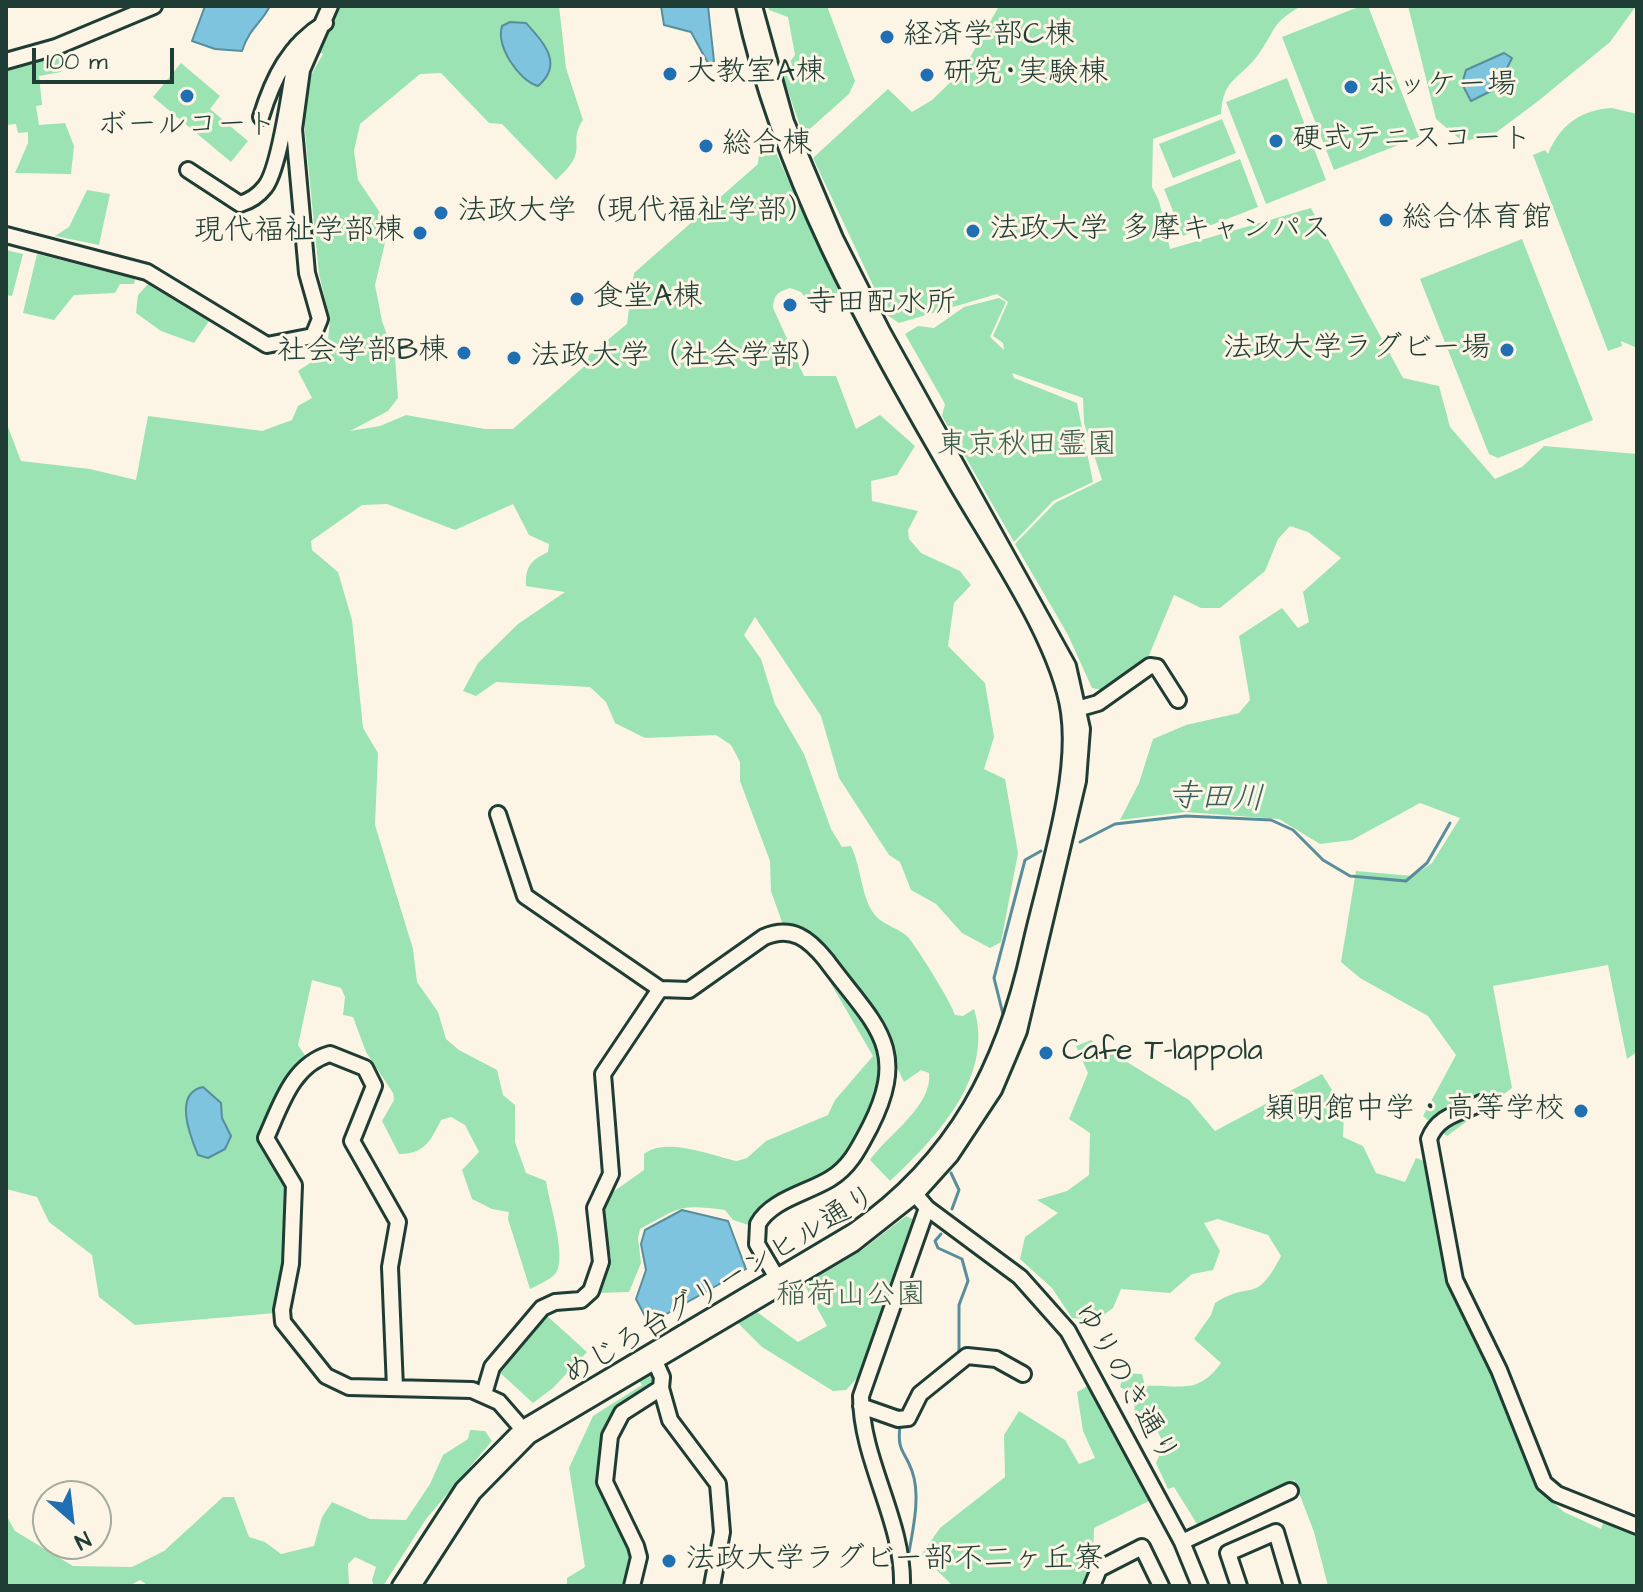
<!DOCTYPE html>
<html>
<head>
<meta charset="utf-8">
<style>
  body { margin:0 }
  #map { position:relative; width:1643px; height:1592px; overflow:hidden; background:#fcf5e5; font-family:"Architects Daughter",sans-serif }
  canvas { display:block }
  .frame { position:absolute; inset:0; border:8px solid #1f3d34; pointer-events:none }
  .north { position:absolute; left:32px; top:1480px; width:80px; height:80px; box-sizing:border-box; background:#fcf5e5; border:2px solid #a4ab9e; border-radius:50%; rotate:152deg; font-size:22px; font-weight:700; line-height:32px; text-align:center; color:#1f3d34 }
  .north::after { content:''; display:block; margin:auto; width:28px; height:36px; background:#1f6fb2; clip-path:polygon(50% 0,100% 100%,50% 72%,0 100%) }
  .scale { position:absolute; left:32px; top:48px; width:142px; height:36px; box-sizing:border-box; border:4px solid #1f3d34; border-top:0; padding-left:10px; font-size:24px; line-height:28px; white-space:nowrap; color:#1f3d34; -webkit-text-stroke:6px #fcf5e5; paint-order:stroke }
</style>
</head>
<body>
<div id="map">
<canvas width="1643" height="1592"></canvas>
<div class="frame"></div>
<div class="north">N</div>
<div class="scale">100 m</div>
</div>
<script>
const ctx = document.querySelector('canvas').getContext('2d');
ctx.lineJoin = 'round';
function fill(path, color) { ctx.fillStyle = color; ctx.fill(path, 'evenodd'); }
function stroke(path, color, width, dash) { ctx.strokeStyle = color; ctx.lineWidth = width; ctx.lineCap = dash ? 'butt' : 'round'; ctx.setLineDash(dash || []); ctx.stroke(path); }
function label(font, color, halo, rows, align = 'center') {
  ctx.font = font + ' "Architects Daughter","Klee One",sans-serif'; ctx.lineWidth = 6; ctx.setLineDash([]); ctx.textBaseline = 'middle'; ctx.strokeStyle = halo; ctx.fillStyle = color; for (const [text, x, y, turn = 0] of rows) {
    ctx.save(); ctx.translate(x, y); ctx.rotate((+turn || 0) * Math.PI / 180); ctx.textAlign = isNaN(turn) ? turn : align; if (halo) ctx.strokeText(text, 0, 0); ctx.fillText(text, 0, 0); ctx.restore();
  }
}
fill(new Path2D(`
  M336,6H559L566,68L583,120C566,145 592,148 556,180L502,124L489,123L441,73L420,74L360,124L354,151L358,180L389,226L375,285L382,321L395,357L398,398L388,411L350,431L380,426L406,415L485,429H513L587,364L589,355L627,324L634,273L758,164L760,143L768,135L839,292L811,306L801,292L790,288C778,292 774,294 773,308L804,376H836L856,429L880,415L915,446L897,475L871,481L872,501L918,511L908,530L909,539L921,553L960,571L971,585L954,603L948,646L985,683L994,737L984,769L1005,779L1018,853L1001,942L990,948L962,933L936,904L911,890L900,862L889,855L839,778L821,716L755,617L744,635L761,659L775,704L804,754L831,829L842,847L851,846C861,867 861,893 872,911C881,925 895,926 907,936C915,944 953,1005 955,1015L963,1016L974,1009C995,1076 936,1138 890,1181L870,1160C887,1135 933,1106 929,1073L921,1070L904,1082L893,1059L880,1063C884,1093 867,1133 850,1157C839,1172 772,1212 752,1226L733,1220L725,1210C678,1204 681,1207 640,1229L638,1238L641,1263L629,1292L596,1293L611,1258L600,1209L613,1192L644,1170V1154C665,1136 713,1156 737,1161L747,1158L766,1141L828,1115L835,1100L873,1056L823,970L832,962C818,942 808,927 783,925L771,891L770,861L740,781V762L731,745L716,735L645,738L615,723L606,702L590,687L496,682L476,696L463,691L478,663L518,624L565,592L526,586C525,567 531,560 548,552L549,544L529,535L513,504L455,530L387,504L362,505L311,541L312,550L338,572L352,620L363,728L378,753L375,825L413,949L417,982L438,1012L446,1039L459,1050L497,1070L503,1095L515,1105V1142L526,1173L546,1181C549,1202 567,1257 556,1273C550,1280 538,1285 530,1289L508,1219L509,1212L492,1209L472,1199L462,1170L479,1152L465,1125L451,1117L441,1120C430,1142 424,1154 399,1154L382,1121L394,1100L393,1093L366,1052L353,1017L343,1015L345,997L341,988L312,980L298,1045L312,1066L260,1138C261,1156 279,1164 286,1180C295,1201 280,1289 275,1313L135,1325L99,1297L92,1255L49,1222L37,1197L6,1189V422L21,461L90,469L136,480L148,416L262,431L292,420L298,406L312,398L298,371L313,361L328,340L330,320L319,274L303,112L307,82L323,54L316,51Z
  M768,6H827L855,81L849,94L803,135L782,73L795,55L788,17L769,10Z
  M999,6H1301C1270,25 1278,26 1260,52C1242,79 1223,76 1221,114L1153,139L1152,187L1159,201L1170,249L1311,208L1403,378L1439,386L1450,427L1495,479L1522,467L1544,446L1637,454V1052L1627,1059L1608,965L1493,986L1512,1088L1447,1136L1423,1116L1456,1055L1428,1016L1360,978L1341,962L1356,871L1413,876L1432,863L1460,818L1420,803L1352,840L1320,844L1279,819L1185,812L1120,820L1139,783L1153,739L1186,725L1239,713L1250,700L1239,636L1282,608L1298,628L1309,622L1303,592L1341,558L1308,532L1290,526L1278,539L1265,571L1220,608H1201L1174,595L1145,665L1102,690L1092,688L1068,635L1015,544L1055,503L1102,480L1084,423L1083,398L1012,373L1014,378L1077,403L1093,482L1053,501L1014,542L942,416L945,404L905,334L918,326L934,328L964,307L999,298L1006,302L990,337L1004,350L1003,343L993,336L1008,302L997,294L899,323L887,315L813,158L888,89L912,112L932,100L963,70Z
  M1361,6H1368L1419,137L1334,170L1282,37Z
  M1408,6H1636L1610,42L1537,102L1490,137L1462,141L1436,119Z
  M59,56L61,72L39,76L42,105L36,106L39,125L65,123L74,146L71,174L15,173L28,143V132L18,133L16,124L6,125V69Z
  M181,63L220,96L210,109L248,141L231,162L153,97Z
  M1287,78L1326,180L1266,204L1226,102Z
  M1612,108L1637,114V348L1621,341L1622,346L1608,351L1533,155L1545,150L1548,154C1560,125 1580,110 1612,108Z
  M1222,119L1236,153L1173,178L1159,144Z
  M1240,159L1258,207L1183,236L1164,189Z
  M87,190L110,194L99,245L55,236L69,227Z
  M1522,239L1593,420L1498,458L1489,454L1420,279Z
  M6,250L23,254L12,296L6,295Z
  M37,254L135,279L134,284H120L115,293L74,295L54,320L23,313Z
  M148,284L209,321L194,343L161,331L136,313L138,295Z
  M1091,1040L1189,1100L1215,1131L1322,1074L1344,1109L1343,1137L1363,1146L1376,1173L1405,1182L1416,1158L1424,1161L1432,1185L1447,1282L1493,1371L1525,1449L1531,1475L1541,1492L1564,1512L1601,1529L1605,1516L1637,1529V1586H1328L1314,1532L1294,1480L1197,1524L1174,1487L1168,1489L1156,1463L1164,1445L1156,1428L1135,1422L1134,1395L1120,1387L1124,1373L1142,1374L1145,1386C1180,1384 1197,1396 1221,1363L1194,1339L1211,1315L1215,1303C1253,1279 1255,1306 1281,1256L1268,1235L1218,1219L1204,1223L1220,1251L1213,1270L1192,1274L1170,1293L1121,1289L1113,1308L1097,1320L1072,1318L1052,1288L1020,1259L1025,1237L1058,1213L1037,1200L1067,1191L1089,1175L1090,1133L1069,1119L1088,1073L1076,1046Z
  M906,1216L917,1221L860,1375L846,1390L833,1391L762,1347L738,1323L757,1312L798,1342L827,1326L804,1284L862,1250Z
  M545,1314L587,1352L553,1388L533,1403L496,1369Z
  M650,1375L658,1376L656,1385L625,1405L602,1486C619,1522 640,1545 625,1586H567V1578L585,1567L569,1468L593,1416L642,1385L639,1380Z
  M1088,1386L1149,1501L1094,1528L1093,1561L1082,1586H953L921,1555L940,1528L1005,1477L1004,1435L1019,1411L1065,1440L1079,1464L1095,1458L1083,1431L1077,1392Z
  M470,1430L485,1431L492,1441L426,1519L383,1586H374L372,1580L376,1567L355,1557L348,1564L349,1586H149L140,1580L129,1586H6V1515L15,1531L73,1566L132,1567L164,1551L223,1497H234L249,1537L265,1542L281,1554L314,1546L322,1517L332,1502L370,1519L406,1520L430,1484L443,1455L468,1439Z`), '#9be3b2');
const water = new Path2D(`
  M205,6H270C260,25 250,27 242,51L215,49L192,41Z
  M661,6H708L714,61L709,65L691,32L664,25Z
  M510,22L526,23C544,43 564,64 538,86C518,80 496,46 502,26Z
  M1504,53L1512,58L1497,88L1471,101L1462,84L1466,70Z
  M203,1087L221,1103L222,1118L231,1136L225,1149L208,1158L198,1155C190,1136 173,1093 203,1087Z
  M682,1210L728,1221L746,1269L654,1321L646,1318L636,1299L646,1270L641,1244L645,1230Z`);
fill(water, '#7ec4df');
stroke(water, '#588e9b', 2);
stroke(new Path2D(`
  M1080,842L1115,824L1186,816L1271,820L1293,830L1323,860L1350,876L1406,881L1427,863L1450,823
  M1003,1014L994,978L1025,860L1041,851
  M951,1173L959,1190L952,1209
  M941,1234L935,1241L938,1248L962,1259L968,1281L959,1305V1353
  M928,1378L953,1358
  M900,1425C897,1452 904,1449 912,1471C922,1498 911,1537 907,1564`), '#588e9b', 3);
const minor = new Path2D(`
  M6,61L56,47L154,6
  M261,117C273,78 289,45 325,23
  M188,170L240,204C250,201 258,196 265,187C280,169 293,74 297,46
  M6,235L147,272L267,345L313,336L320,319L307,273L294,129L302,70L330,6
  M1070,711L1098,703L1150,666L1157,667L1178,700
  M498,814L525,896L660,989L689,990L764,937C792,925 809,939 826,960C873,1024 911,1046 870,1127C859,1148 850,1167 830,1179C807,1193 771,1200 758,1224L757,1244L780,1283
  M1481,1103C1461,1113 1438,1115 1429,1139L1455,1280L1499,1370L1544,1483L1557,1494L1637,1526
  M909,1187L927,1208L1020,1277L1068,1331L1182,1542L1200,1586
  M395,1388L390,1267L398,1222L352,1141L374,1086L365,1068L330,1054C292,1065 281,1105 266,1138L294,1185L291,1264L282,1310L283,1322L326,1376L349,1387L472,1390L499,1402L526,1433
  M661,1388L670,1420L718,1484L722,1532L712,1586
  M484,1394L492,1367L542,1308L555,1302L581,1300L591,1291L601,1262L595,1208L611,1174L603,1074L660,989
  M861,1406L898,1419L908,1418L920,1394L967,1356L996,1359L1023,1374
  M1182,1542L1290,1491
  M400,1586L463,1489L523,1428L854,1231C956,1160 1004,1066 1030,948C1045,879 1079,781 1069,712C1059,640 988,540 951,474C865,325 781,176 744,6
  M413,1586L473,1493L529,1436L853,1244L915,1195L951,1155L994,1090L1019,1031L1078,781L1082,729L1068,666L882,331L835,238L786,122L754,6
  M632,1586L639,1557L636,1546L605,1482L610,1436L622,1413L661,1388L662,1377L652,1355
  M902,1586C904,1521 861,1461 861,1396L927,1208
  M1092,1586L1099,1569L1142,1547L1161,1586
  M1239,1586L1228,1553L1276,1532L1292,1586`);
stroke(minor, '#1f3d34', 20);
stroke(minor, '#fcf5e5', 14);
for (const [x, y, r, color] of [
  [887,37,8,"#1f6fb2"],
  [670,74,8,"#1f6fb2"],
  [927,75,8,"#1f6fb2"],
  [1351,87,8,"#1f6fb2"],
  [187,96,8,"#1f6fb2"],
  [1276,141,8,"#1f6fb2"],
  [706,146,8,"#1f6fb2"],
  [441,213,8,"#1f6fb2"],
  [1386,220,8,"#1f6fb2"],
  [973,231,8,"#1f6fb2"],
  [420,233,8,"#1f6fb2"],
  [577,299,8,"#1f6fb2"],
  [790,305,8,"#1f6fb2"],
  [1507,350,8,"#1f6fb2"],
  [464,353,8,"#1f6fb2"],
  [514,358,8,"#1f6fb2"],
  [1046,1053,8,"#1f6fb2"],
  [1581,1111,8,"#1f6fb2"],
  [669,1561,8,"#1f6fb2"]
]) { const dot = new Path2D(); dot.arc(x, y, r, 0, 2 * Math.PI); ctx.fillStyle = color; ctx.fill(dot); stroke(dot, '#fcf5e5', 3); }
label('30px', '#1f3d34', '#fcf5e5', [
  ["経済学部C棟",903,37],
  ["大教室A棟",686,74],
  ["研究･実験棟",943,75],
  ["ホッケー場",1367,87],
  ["ボールコート",187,127,"center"],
  ["硬式テニスコート",1292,141],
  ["総合棟",722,146],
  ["法政大学（現代福祉学部）",457,213],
  ["総合体育館",1402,220],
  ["法政大学 多摩キャンパス",989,231],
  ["現代福祉学部棟",404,233,"right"],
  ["食堂A棟",593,299],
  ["寺田配水所",806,305],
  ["法政大学ラグビー場",1491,350,"right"],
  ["社会学部B棟",448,353,"right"],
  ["法政大学（社会学部）",530,358],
  ["Cafe T-lappola",1062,1053],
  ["穎明館中学・高等学校",1565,1111,"right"],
  ["法政大学ラグビー部不二ヶ丘寮",685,1561]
], 'left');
label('30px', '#385e4d', '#fcf5e5', [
  ["東京秋田霊園",1027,447],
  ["稲荷山公園",851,1297]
]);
label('30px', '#1f3d34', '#fcf5e5', [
  ["めじろ台グリーンヒル通り",721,1287,-31],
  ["ゆりのき通り",1124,1384,60]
]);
label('italic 32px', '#375f5f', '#fcf5e5', [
  ["寺田川",1216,800,2]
]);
</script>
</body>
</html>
